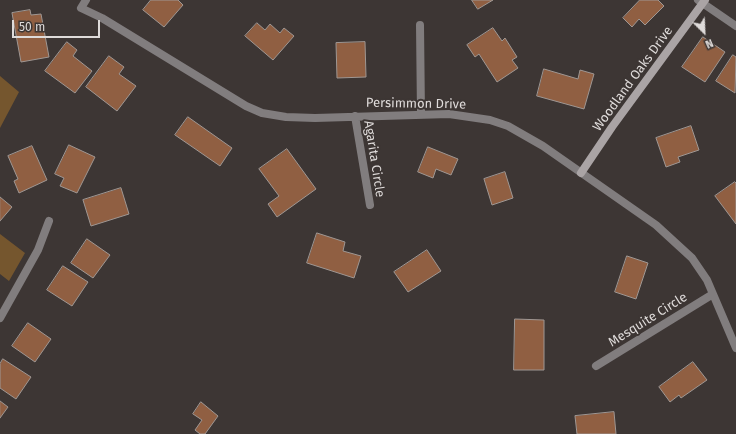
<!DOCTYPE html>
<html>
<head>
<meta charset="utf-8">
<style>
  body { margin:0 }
  #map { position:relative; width:736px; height:434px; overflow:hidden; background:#3d3634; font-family:"Fira Sans",sans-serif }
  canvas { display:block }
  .north { position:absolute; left:684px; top:12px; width:40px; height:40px; -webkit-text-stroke:3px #3d3634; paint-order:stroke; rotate:156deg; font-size:11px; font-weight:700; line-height:16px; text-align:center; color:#dfdbda }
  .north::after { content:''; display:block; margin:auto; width:14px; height:18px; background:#dfdbda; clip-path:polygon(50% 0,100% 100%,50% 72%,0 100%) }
  .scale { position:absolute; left:12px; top:20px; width:88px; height:18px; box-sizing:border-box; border:2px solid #dfdbda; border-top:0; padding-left:5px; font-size:12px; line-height:14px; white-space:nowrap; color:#dfdbda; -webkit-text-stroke:3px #3d3634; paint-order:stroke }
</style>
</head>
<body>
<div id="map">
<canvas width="736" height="434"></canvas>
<div class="north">N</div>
<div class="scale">50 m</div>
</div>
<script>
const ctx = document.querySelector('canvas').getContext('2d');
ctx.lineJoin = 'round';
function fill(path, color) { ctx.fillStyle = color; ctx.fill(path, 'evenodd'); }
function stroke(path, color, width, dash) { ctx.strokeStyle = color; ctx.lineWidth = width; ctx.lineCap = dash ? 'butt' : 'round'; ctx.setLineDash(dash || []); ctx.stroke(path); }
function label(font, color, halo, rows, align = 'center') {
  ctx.font = font + ' "Fira Sans",sans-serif'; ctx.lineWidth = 4; ctx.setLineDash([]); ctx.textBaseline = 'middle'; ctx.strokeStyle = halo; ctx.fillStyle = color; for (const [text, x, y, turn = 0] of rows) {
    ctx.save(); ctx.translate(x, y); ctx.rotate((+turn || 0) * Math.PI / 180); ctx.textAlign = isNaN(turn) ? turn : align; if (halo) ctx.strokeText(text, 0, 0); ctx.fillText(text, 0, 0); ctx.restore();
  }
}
fill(new Path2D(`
  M0,76L19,92L0,128Z
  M0,234L25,253L9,281L0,274Z`), '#75562e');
const building = new Path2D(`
  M151,0H178L183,5L164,27L143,10Z
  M472,0H493L478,9Z
  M640,0H658L664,6L645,25L639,19L632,27L623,18Z
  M30,10L31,15L41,14L49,57L21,62L12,13Z
  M257,23L265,30L270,24L280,33L284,28L294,36L273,60L245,36Z
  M493,28L502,41L505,38L517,57L512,60L518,68L497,82L479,54L475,57L467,45Z
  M703,37L725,52L705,82L682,67Z
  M67,42L77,50L73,56L92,71L75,93L45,71Z
  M365,42L366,77L337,78L336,43Z
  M733,55L736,57L735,93L716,81Z
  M109,56L124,67L119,74L136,86L117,111L86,87Z
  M544,69L578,79L580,70L594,74L584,109L537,96Z
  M188,117L232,148L220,166L175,135Z
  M691,126L699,150L678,157L680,162L666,167L656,138Z
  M69,145L95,157L77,193L60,186L64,178L55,174Z
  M32,146L47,180L19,193L14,181L18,179L8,156Z
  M428,147L458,159L451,175L436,169L433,178L418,172Z
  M287,149L316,189L277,217L268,204L279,196L259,169Z
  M505,172L513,198L492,205L484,179Z
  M735,182L736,183V224L715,196Z
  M121,188L129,214L91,226L83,200Z
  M0,197L12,207L0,221Z
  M317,233L345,242L343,251L361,256L354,278L307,263Z
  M87,239L110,255L93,278L71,263Z
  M427,250L441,271L408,292L394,272Z
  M627,256L648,263L636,299L615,292Z
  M63,266L88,282L72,306L47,290Z
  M515,319L544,320V370H514Z
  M28,323L51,339L35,362L12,346Z
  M3,359L31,377L16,399L0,388V364Z
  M693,362L707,380L681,398L679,395L670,402L659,387Z
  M0,401L8,407L0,418Z
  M201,402L218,416L205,434H200L195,430L202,420L193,414Z
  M614,412L616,434H577L575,416Z`);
fill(building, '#905f42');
stroke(building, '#9f9793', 1);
stroke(new Path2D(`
  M86,0L81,8L102,18L246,106L262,113L286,117L315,118L449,114L490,120L508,126L543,146L656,225L692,258L707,280L736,348
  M698,0L736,26
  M420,25L421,115
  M355,116L370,205
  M0,318L38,250L49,221
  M596,366L713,294`), '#817d7e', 8);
stroke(new Path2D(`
  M581,173L612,127L705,0`), '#aaa4a5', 8);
label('13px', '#dfdbda', '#3d3634', [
  ["Woodland Oaks Drive",633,79,-54],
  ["Persimmon Drive",416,104,1],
  ["Agarita Circle",374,159,81],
  ["Mesquite Circle",648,320,-32]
]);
</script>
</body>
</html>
